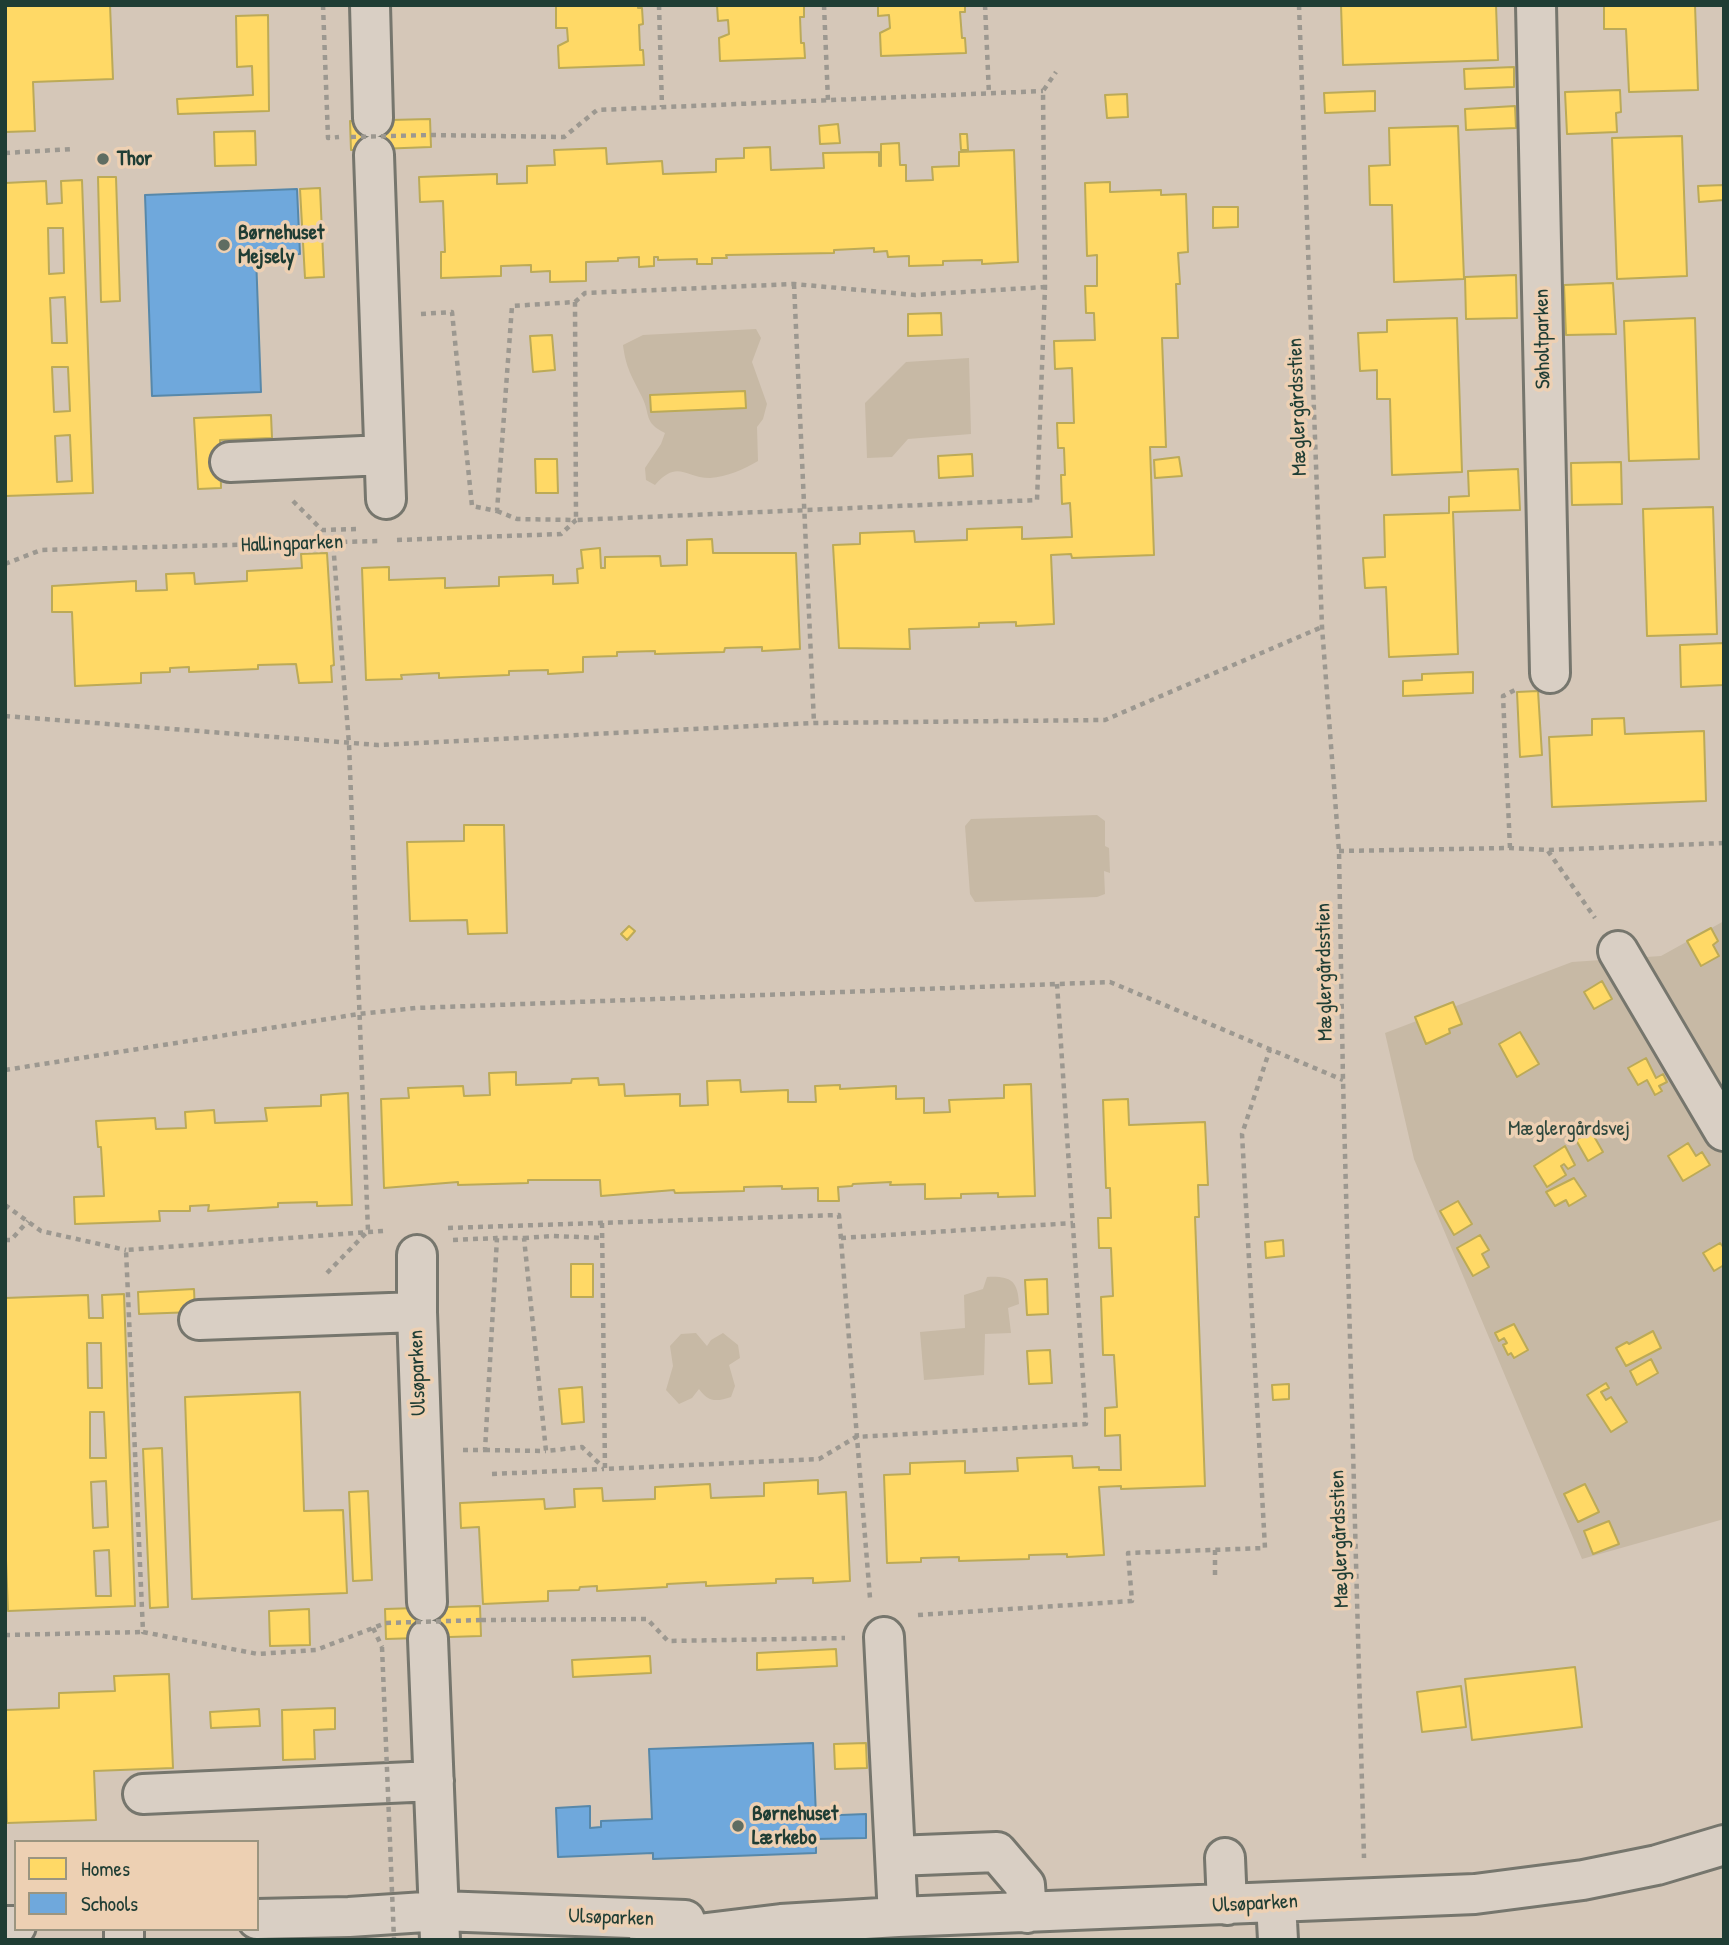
<!DOCTYPE html>
<html>
<head>
<meta charset="utf-8">
<style>
  body { margin:0 }
  #map { position:relative; width:1729px; height:1945px; overflow:hidden; background:#d5c7b8; font-family:"Patrick Hand",sans-serif }
  canvas { display:block }
  .frame { position:absolute; inset:0; border:7px solid #1f3d34; pointer-events:none }
  .legend { position:absolute; left:14px; top:1840px; width:245px; height:91px; box-sizing:border-box; background:#edd0b3; border:2px solid #9b9580; margin:0; padding:9px 12px; list-style:none; font-size:21px; color:#1f3d34 }
  .legend li { display:flex; align-items:center; gap:14px; height:35px }
  .legend b { width:35px; border:2px solid #9b9580 }
</style>
</head>
<body>
<div id="map">
<canvas width="1729" height="1945"></canvas>
<div class="frame"></div>
<ul class="legend">
<li><b style="height:19px;background:#ffd966"></b>Homes</li>
<li><b style="height:19px;background:#6fa8dc"></b>Schools</li>
</ul>
</div>
<script>
const ctx = document.querySelector('canvas').getContext('2d');
ctx.lineJoin = 'round';
function fill(path, color) { ctx.fillStyle = color; ctx.fill(path, 'evenodd'); }
function stroke(path, color, width, dash) { ctx.strokeStyle = color; ctx.lineWidth = width; ctx.lineCap = dash ? 'butt' : 'round'; ctx.setLineDash(dash || []); ctx.stroke(path); }
function label(font, color, halo, rows, align = 'center') {
  ctx.font = font + ' "Patrick Hand",sans-serif'; ctx.lineWidth = 7; ctx.setLineDash([]); ctx.textBaseline = 'middle'; ctx.strokeStyle = halo; ctx.fillStyle = color; for (const [text, x, y, turn = 0] of rows) {
    ctx.save(); ctx.translate(x, y); ctx.rotate((+turn || 0) * Math.PI / 180); ctx.textAlign = isNaN(turn) ? turn : align; if (halo) ctx.strokeText(text, 0, 0); ctx.fillText(text, 0, 0); ctx.restore();
  }
}
fill(new Path2D(`
  M756,329L761,338L752,362L767,404L763,419L757,427L758,461C744,469 727,477 710,478C684,478 678,459 655,485L646,480L645,468L661,444L665,433C643,422 651,415 642,397C632,376 626,369 623,345L643,335Z
  M969,358L971,434L908,439L892,457L867,458L865,403L906,362Z
  M1097,815L1105,821V846L1109,848L1110,873L1104,871L1105,894L1097,897L975,902L970,894L965,826L971,819Z
  M1724,921V1519L1582,1559L1414,1159L1385,1033L1572,962L1661,956Z
  M987,1277C1010,1276 1018,1280 1019,1304L1008,1308L1011,1333L985,1334L984,1375L924,1380L920,1332L965,1328L964,1295L983,1289Z
  M696,1333L707,1346L711,1340L723,1333L738,1345L740,1358L729,1365L735,1386L731,1397C716,1402 708,1402 699,1389L692,1398L679,1404L666,1390L673,1366L670,1346L681,1334Z`), '#c7b9a5');
const homes = new Path2D(`
  M5,5H110L113,79L33,82L35,131L5,132Z
  M556,5H638V8H642L643,24L639,25L640,50H643L644,65L559,68L558,46L568,41L567,28H556Z
  M717,5H804V17H800L801,43H804L805,58L720,61L719,38L729,34L728,20L718,21Z
  M878,5H965V12H960L962,38H965L966,53L881,56L880,33L890,28L889,15L878,16Z
  M1341,5H1496L1498,60L1343,65Z
  M1604,5H1695L1698,90L1629,92L1626,29H1604Z
  M268,15L269,111L178,114L177,99L253,95L252,66L237,67L236,16Z
  M1514,67V87L1465,89L1464,69Z
  M1620,90L1621,112L1616,113L1617,132L1567,134L1565,92Z
  M1375,91V111L1325,113L1324,93Z
  M1127,94L1128,117L1107,118L1105,95Z
  M1515,106L1516,128L1466,130L1465,109Z
  M430,119L431,147L351,150L350,121Z
  M838,124L840,143L820,144L819,126Z
  M1458,126L1464,279L1394,282L1392,205H1370L1369,166L1390,165L1389,128Z
  M255,131L256,165L215,166L214,132Z
  M960,134H967L968,150H961Z
  M1682,136L1687,276L1617,279L1612,138Z
  M899,143L900,165H906V181L933,180L932,167L959,166V152L1014,150L1018,262L982,264V260L943,261V265L909,266V256L888,257L887,251L874,252V248L834,250V253L726,255L727,258H712V264H697V259L658,260V257H654V266L639,267V257L618,258V261L586,262V281L550,282V271L531,272V265L501,266V276L441,278V252H445L443,201L420,202L419,177L497,174V184L527,183V166L555,165L554,150L606,148L607,164L662,161L663,174L716,172V159L744,158V148L770,147L771,170L824,168L823,153L879,152V166H881V144Z
  M98,177H116L120,301L101,302Z
  M82,180L93,493L5,496V183L46,181L47,204L62,203L61,181ZM48,228H63L64,273L49,274ZM65,297L67,343H52L50,298ZM52,367H68L70,411L54,412ZM70,435L72,481L57,482L55,436Z
  M1110,182V192L1161,190V195L1186,194L1188,252L1178,253L1180,284H1176L1178,338H1162L1166,447H1150L1154,555L1072,558L1071,554L1051,555L1054,624L1016,626V622L979,623V627L909,629L910,649L839,648L833,545L860,544V533L914,531L915,542L967,540V529L1022,527V539L1072,537L1070,503L1062,504L1061,475H1065L1064,448H1058L1057,423H1074L1072,368L1055,369L1054,341L1095,340L1094,313H1086L1085,286H1097V255L1087,256L1085,183Z
  M1724,185V200L1699,202L1698,186Z
  M320,188L324,277L305,278L300,189Z
  M1213,207H1238V227L1213,228Z
  M1516,275L1517,318L1466,319L1465,277Z
  M1613,283L1616,334L1566,335L1564,285Z
  M941,313L942,335L908,336V314Z
  M1457,318L1462,472L1392,475L1390,399H1377V370L1360,371L1358,333L1387,332V320Z
  M1695,318L1699,459L1629,461L1624,321Z
  M552,335L555,370L533,372L530,336Z
  M745,391L746,408L651,412L650,395Z
  M271,415L272,438L220,440L221,488L198,489L194,418Z
  M972,454L973,476L939,478L938,456Z
  M1179,457L1182,476L1155,478L1154,460Z
  M535,459H557L558,493H536Z
  M1621,462L1622,504L1572,505L1571,463Z
  M1518,469L1520,510L1453,512L1458,654L1389,657L1386,587L1365,588L1363,558L1385,557L1384,515L1449,513V497L1469,496L1468,471Z
  M1713,507L1717,634L1647,636L1643,509Z
  M712,539L713,553H796L800,649L762,651V647L725,648L724,652L655,654V651L617,652V656L583,657V672L548,674V670L509,671V675L439,678V673L401,675L402,679L366,680L362,568L389,567V580L445,578V588L499,586V577L553,575V584L578,583L577,569L583,568L581,550L600,548L601,568H605V557L660,556L661,566L687,565V540Z
  M327,553L334,665L331,666L332,682L299,683L296,664L258,665V669L189,672V667L170,668V672L141,673V683L75,686L72,612H52V586L136,581V591L167,590L166,574L194,573L195,584L247,581V571L302,568L301,554Z
  M1724,643V685L1681,687L1680,645Z
  M1473,672V693L1403,696V681L1422,680V674Z
  M1538,691L1542,755L1520,757L1517,692Z
  M1624,718L1625,734L1704,731L1706,801L1552,807L1549,737L1592,735V719Z
  M464,825H504L507,933L468,934L467,920L410,921L407,842L464,841Z
  M629,926L635,931L627,940L621,934Z
  M1711,928L1718,941L1713,945L1719,956L1701,966L1687,941Z
  M1602,981L1612,999L1594,1009L1584,992Z
  M1453,1002L1462,1024L1449,1029L1450,1033L1426,1044L1415,1017Z
  M1520,1032L1539,1064L1517,1077L1499,1044Z
  M1646,1058L1656,1078L1663,1074L1667,1082L1659,1086L1662,1091L1655,1095L1647,1080L1638,1085L1628,1068Z
  M516,1072V1085L571,1083L572,1079L598,1078L599,1085L624,1084L625,1096L680,1094V1106L708,1105L707,1081L740,1080L741,1092L788,1090V1102H816L815,1086L840,1085V1089L896,1086V1099L924,1098V1113L950,1112L949,1100L1004,1098V1085L1031,1084L1035,1196L998,1197V1193L961,1194V1198L925,1199V1184L890,1185L891,1182L853,1184L852,1186L838,1187L839,1201H818V1188L782,1189V1186L744,1187V1191L675,1193L674,1190L601,1196L600,1180H528V1183L458,1185V1182L384,1188L381,1099L409,1098L408,1088L463,1086L464,1096L490,1095L489,1073Z
  M348,1093L352,1205L317,1206V1202L278,1203V1207L208,1211L209,1205L190,1206V1211H159L160,1221L75,1224L74,1197L104,1196L101,1147H98L96,1121L155,1118L156,1129L186,1128L185,1112L214,1110L215,1123L267,1121L265,1108L321,1106V1095Z
  M1128,1099L1129,1125L1205,1122L1208,1185H1198L1199,1217H1195L1205,1486L1121,1489V1486L1099,1487L1104,1555L1067,1557V1554L1029,1555V1559L959,1561V1557L921,1558V1562L887,1563L884,1475L910,1474V1463L965,1461V1473L1018,1471L1017,1458L1072,1456L1073,1468L1099,1467V1470H1121L1120,1435L1105,1436V1408L1117,1407L1114,1355H1103L1101,1297L1113,1296L1111,1248H1099L1098,1218H1111L1110,1188H1106L1103,1100Z
  M1591,1131L1603,1152L1588,1161L1576,1140Z
  M1688,1143L1696,1156L1702,1152L1710,1165L1683,1181L1668,1156Z
  M1565,1146L1575,1165L1568,1169L1564,1164L1561,1166L1566,1175L1547,1187L1534,1166Z
  M1574,1178L1586,1196L1569,1206L1566,1200L1555,1206L1546,1192Z
  M1458,1201L1472,1224L1454,1235L1440,1211Z
  M1480,1235L1489,1250L1482,1254L1489,1267L1473,1276L1457,1248Z
  M1283,1240L1284,1256L1266,1258L1265,1242Z
  M1720,1243L1724,1248V1265L1714,1271L1703,1253Z
  M571,1264H593V1297H571Z
  M1047,1279L1048,1314L1027,1315L1025,1280Z
  M194,1289L195,1312L139,1314L138,1292Z
  M124,1294L135,1606L8,1611L5,1535V1298L88,1295L89,1318H103L102,1295ZM87,1343H101L102,1388H88ZM90,1412H104L106,1458H90ZM106,1481L108,1527L93,1528L91,1482ZM109,1550L111,1596H96L94,1551Z
  M1514,1324L1528,1350L1514,1358L1511,1353L1508,1355L1503,1345L1507,1343L1504,1338L1499,1341L1495,1333Z
  M1653,1331L1661,1348L1626,1366L1616,1348L1627,1342L1629,1344Z
  M1050,1350L1052,1383L1029,1384L1027,1351Z
  M1651,1359L1658,1373L1637,1385L1630,1371Z
  M1606,1383L1609,1388L1601,1392L1606,1400L1611,1397L1627,1422L1611,1432L1587,1395Z
  M1289,1384V1399L1273,1400L1272,1385Z
  M582,1387L584,1422L562,1424L559,1389Z
  M300,1392L304,1511L343,1510L347,1593L192,1599L185,1397Z
  M162,1448L168,1607L150,1608L143,1449Z
  M818,1480V1494L846,1492L850,1581L813,1583V1578L776,1579V1583L706,1586V1582L667,1584V1587L597,1591V1586L580,1587L579,1590L548,1591V1601L483,1604L479,1527L461,1528L460,1503L544,1499L545,1509L575,1507L574,1489L602,1488L603,1501L655,1499V1487L710,1484L711,1498L764,1496V1483Z
  M1585,1484L1599,1512L1578,1522L1564,1494Z
  M368,1491L372,1580L353,1581L349,1492Z
  M1609,1521L1619,1544L1593,1554L1584,1531Z
  M480,1606L481,1636L386,1639L385,1609Z
  M309,1609L310,1645L270,1646L269,1611Z
  M836,1649L837,1666L757,1670V1653Z
  M650,1656L651,1673L573,1677L572,1660Z
  M1575,1667L1582,1727L1472,1740L1465,1679Z
  M169,1674L173,1768L94,1771L96,1820L7,1823L5,1710L59,1708V1693L115,1691L114,1676Z
  M1461,1686L1466,1727L1422,1732L1417,1692Z
  M335,1708V1729L314,1730L315,1759L283,1760L282,1710Z
  M259,1709L260,1726L211,1728L210,1712Z
  M866,1743L867,1768L835,1769L834,1744Z`);
fill(homes, '#ffd966');
stroke(homes, '#bcaa57', 2);
const schools = new Path2D(`
  M297,189L300,254L256,256L261,392L152,396L145,195Z
  M813,1743L816,1816L866,1814V1838L816,1839V1853L653,1859V1853L558,1857L556,1808L590,1806V1828L601,1827V1821L652,1819L649,1749Z`);
fill(schools, '#6fa8dc');
stroke(schools, '#5788aa', 2);
const minor = new Path2D(`
  M370,5L373,118
  M1536,5L1550,673
  M374,155L386,499
  M230,462L384,455
  M1618,951L1724,1131
  M417,1312V1255
  M199,1320L417,1312L427,1602
  M884,1637L895,1856
  M428,1639L440,1940
  M143,1794L434,1781
  M1225,1858L1227,1905
  M1276,1902L1278,1940
  M898,1917L895,1856L997,1852L1025,1885L1027,1913
  M257,1919L349,1917L440,1911L685,1920
  M5,1926H16
  M124,1929V1940
  M649,1940L781,1924L898,1917L1475,1894L1583,1880L1657,1865L1724,1845`);
stroke(minor, '#76766d', 44);
stroke(new Path2D(`
  M323,5L328,138L339,137
  M659,5L662,107
  M824,5L828,101
  M985,5L989,95
  M1299,5L1322,627L1339,851L1343,1080L1364,1858
  M431,135L564,137L597,110L1043,91
  M5,153L73,149
  M794,284L814,723
  M575,302L585,293L794,284L915,295L1045,287
  M421,314L452,312L472,506L497,511L512,306L575,302L576,520L1037,500L1045,287L1043,91L1056,72
  M293,501L322,530L356,529
  M497,511L517,519L576,520
  M397,540L561,534L576,520
  M5,564L41,550L378,541
  M5,716L378,745L814,723L1105,720L1322,627
  M1510,848L1503,696L1515,690
  M1339,851L1510,848L1547,850L1724,843
  M1548,851L1595,918
  M5,1070L359,1014L416,1008L1110,982L1343,1080
  M5,1205L41,1231L126,1250
  M602,1223L605,1469L819,1459L856,1437L1086,1424L1057,984
  M448,1228L839,1215L870,1598
  M383,1231L126,1250L143,1632L258,1654L316,1650L386,1623
  M524,1238L553,1236L604,1238
  M841,1238L1073,1223
  M5,1240H11L28,1221
  M453,1240L497,1238
  M327,1273L368,1231L349,744L333,543
  M463,1450H485L497,1238H524L546,1451L582,1447L604,1468
  M485,1450L546,1451
  M492,1474L604,1469
  M1215,1550V1575
  M918,1615L1132,1601L1128,1553L1265,1548L1242,1134L1270,1049
  M481,1620L647,1619L668,1641L845,1638
  M373,1628L382,1647
  M5,1635L143,1632`), '#9c9890', 4.5, [5, 5]);
stroke(minor, '#d9cfc4', 38);
stroke(new Path2D(`
  M351,137L431,135
  M386,1623L481,1620
  M382,1647L394,1940`), '#9c9890', 4.5, [5, 5]);
for (const [x, y, r, color] of [
  [103,159,7,"#5f6d62"],
  [224,245,7,"#5f6d62"],
  [738,1826,7,"#5f6d62"]
]) { const dot = new Path2D(); dot.arc(x, y, r, 0, 2 * Math.PI); ctx.fillStyle = color; ctx.fill(dot); stroke(dot, '#edd0b3', 2.5); }
label('bold 21px', '#1f3d34', '#edd0b3', [
  ["Thor",117,159],
  ["Børnehuset",238,233],
  ["Mejsely",238,257],
  ["Børnehuset",752,1814],
  ["Lærkebo",752,1838]
], 'left');
label('21px', '#1f3d34', '#edd0b3', [
  ["Søholtparken",1543,339,-91],
  ["Mæglergårdsstien",1298,407,-92],
  ["Hallingparken",292,544,-2],
  ["Mæglergårdsstien",1325,972,-91],
  ["Ulsøparken",418,1373,-92],
  ["Mæglergårdsstien",1340,1539,-92],
  ["Ulsøparken",1255,1904,-3],
  ["Ulsøparken",611,1918,2]
]);
label('21px', '#2f483e', '#edd0b3', [
  ["Mæglergårdsvej",1569,1129]
]);
</script>
</body>
</html>
